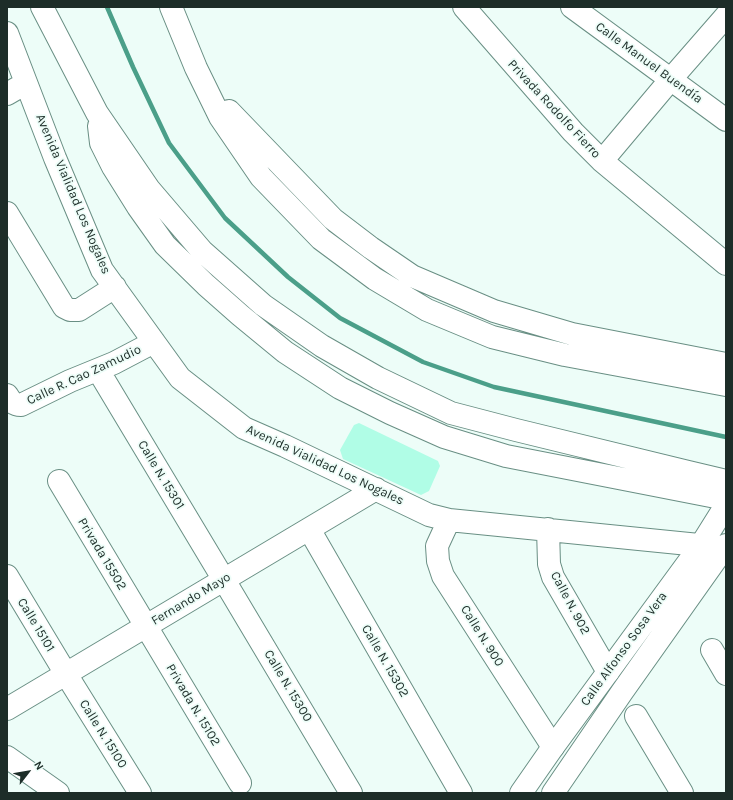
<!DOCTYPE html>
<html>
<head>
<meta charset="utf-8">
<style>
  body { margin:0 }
  #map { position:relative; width:733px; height:800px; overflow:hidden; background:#edfdf8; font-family:Karla,sans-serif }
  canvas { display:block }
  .frame { position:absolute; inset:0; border:8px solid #1d2d28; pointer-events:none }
  .north { position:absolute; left:8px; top:752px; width:40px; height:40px; -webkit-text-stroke:3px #edfdf8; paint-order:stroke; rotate:59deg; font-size:11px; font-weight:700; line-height:16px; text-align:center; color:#1d2d28 }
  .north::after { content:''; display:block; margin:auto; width:14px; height:18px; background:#1d2d28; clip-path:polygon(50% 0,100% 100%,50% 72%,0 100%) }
</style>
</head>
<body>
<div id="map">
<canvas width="733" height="800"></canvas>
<div class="frame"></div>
<div class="north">N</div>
</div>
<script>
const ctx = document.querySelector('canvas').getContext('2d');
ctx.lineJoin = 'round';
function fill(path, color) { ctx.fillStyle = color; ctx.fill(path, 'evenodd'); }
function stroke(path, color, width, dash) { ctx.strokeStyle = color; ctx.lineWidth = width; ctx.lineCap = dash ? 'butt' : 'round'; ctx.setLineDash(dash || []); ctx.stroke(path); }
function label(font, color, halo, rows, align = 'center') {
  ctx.font = font + ' Karla,sans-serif'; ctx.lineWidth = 3.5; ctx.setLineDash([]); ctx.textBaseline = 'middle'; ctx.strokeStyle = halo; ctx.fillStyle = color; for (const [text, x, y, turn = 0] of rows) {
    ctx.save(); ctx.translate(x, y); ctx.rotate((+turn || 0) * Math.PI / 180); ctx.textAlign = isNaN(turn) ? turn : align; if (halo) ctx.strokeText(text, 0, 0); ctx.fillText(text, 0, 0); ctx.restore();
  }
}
fill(new Path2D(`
  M359,423L438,461L440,466L429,491L421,495L343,459L340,450L354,425Z`), '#b0fde6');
stroke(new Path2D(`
  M107,7L133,67L169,143L225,218L288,277L340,318L423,362L494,387L726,437`), '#4b9f89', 4.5);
const minor = new Path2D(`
  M464,7L573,132L602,161L726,264
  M572,7L726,120
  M7,33L55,158L102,270L180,378L244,428L285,446L429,515L449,520L719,547
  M7,94L26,83
  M602,161L671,79L726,16
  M7,213L64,307L70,310H79L115,287
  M98,370L224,580L351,793
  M7,395C11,401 13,405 21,405L70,381L114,363L154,342
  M59,481L240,783
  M449,520L437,546L438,561L443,576L553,747
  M309,529L461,793
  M548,529L549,564L553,577L608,672
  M7,576L66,674L140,793
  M712,650L726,674
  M7,709L376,489
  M636,716L682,793
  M7,757L58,793`);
const major = new Path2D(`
  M521,793L553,747L701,545L726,505
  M553,793L622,692L726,545`);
const highway = new Path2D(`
  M42,7L97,113L149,189L202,251L263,305L322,346L378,378L451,413L516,430L688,472L726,481
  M171,7L196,68L220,117L261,177L321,239L375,279L427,310L492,337L565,355L726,385
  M229,111L333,219L371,248L412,276L494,311L572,334L726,364
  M99,126L101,143L113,167L138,207L165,245L206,285L240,315L285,352L340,388L390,413L444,437L506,456L726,499`);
stroke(minor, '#698f84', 24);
stroke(major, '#698f84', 24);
stroke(highway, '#698f84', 24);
stroke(minor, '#fff', 22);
stroke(major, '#fff', 22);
stroke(highway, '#fff', 22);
label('13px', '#1d2d28', '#edfdf8', [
  ["Calle Manuel Buendía",649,63,36],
  ["Privada Rodolfo Fierro",554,109,47],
  ["Avenida Vialidad Los Nogales",73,194,67],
  ["Calle R. Cao Zamudio",84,375,-25],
  ["Avenida Vialidad Los Nogales",325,465,25],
  ["Calle N. 15301",161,475,59],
  ["Privada 15502",102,554,59],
  ["Fernando Mayo",191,599,-31],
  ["Calle N. 902",570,603,62],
  ["Calle 15101",36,625,59],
  ["Calle N. 900",482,636,58],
  ["Calle Alfonso Sosa Vera",624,649,-54],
  ["Calle N. 15302",385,661,60],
  ["Calle N. 15300",288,686,59],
  ["Privada N. 15102",193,705,59],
  ["Calle N. 15100",103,734,58]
]);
</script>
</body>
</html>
